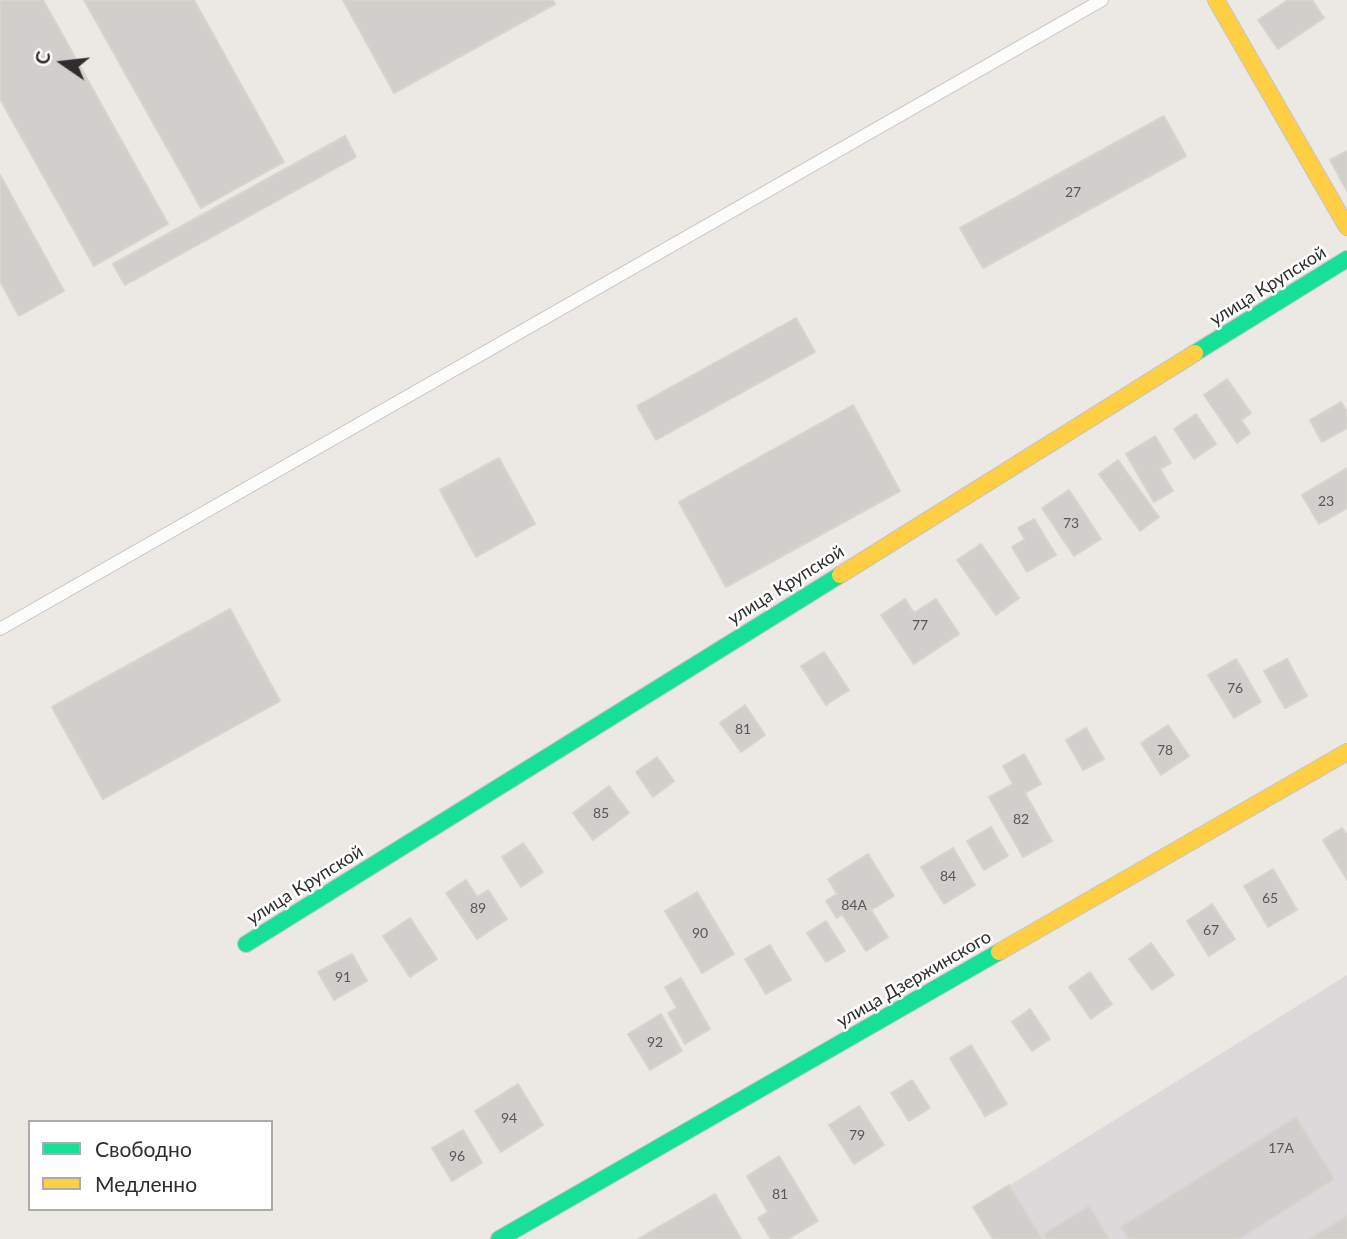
<!DOCTYPE html>
<html>
<head>
<meta charset="utf-8">
<style>
  body { margin:0 }
  #map { position:relative; width:1347px; height:1239px; overflow:hidden; background:#ece8e4; font-family:Lato,sans-serif }
  canvas { display:block }
  .legend { position:absolute; left:28px; top:1120px; width:245px; height:91px; box-sizing:border-box; background:#fff; border:2px solid #ababab; margin:0; padding:9px 12px; list-style:none; font-size:21px; color:#2e2e2e }
  .legend li { display:flex; align-items:center; gap:14px; height:35px }
  .legend b { width:35px; border:2px solid #ababab }
  .north { position:absolute; left:28px; top:28px; width:70px; height:70px; -webkit-text-stroke:5px #fff; paint-order:stroke; rotate:284deg; font-size:19px; font-weight:700; line-height:28px; text-align:center; color:#2e2e2e }
  .north::after { content:''; display:block; margin:auto; width:24px; height:32px; background:#2e2e2e; clip-path:polygon(50% 0,100% 100%,50% 72%,0 100%) }
</style>
</head>
<body>
<div id="map">
<canvas width="1347" height="1239"></canvas>
<ul class="legend">
<li><b style="height:9px;background:#16e098"></b>Свободно</li>
<li><b style="height:9px;background:#ffcf43"></b>Медленно</li>
</ul>
<div class="north">С</div>
</div>
<script>
const ctx = document.querySelector('canvas').getContext('2d');
ctx.lineJoin = 'round';
function fill(path, color) { ctx.fillStyle = color; ctx.fill(path, 'evenodd'); }
function stroke(path, color, width, dash) { ctx.strokeStyle = color; ctx.lineWidth = width; ctx.lineCap = dash ? 'butt' : 'round'; ctx.setLineDash(dash || []); ctx.stroke(path); }
function label(font, color, halo, rows, align = 'center') {
  ctx.font = font + ' Lato,sans-serif'; ctx.lineWidth = 5; ctx.setLineDash([]); ctx.textBaseline = 'middle'; ctx.strokeStyle = halo; ctx.fillStyle = color; for (const [text, x, y, turn = 0] of rows) {
    ctx.save(); ctx.translate(x, y); ctx.rotate((+turn || 0) * Math.PI / 180); ctx.textAlign = isNaN(turn) ? turn : align; if (halo) ctx.strokeText(text, 0, 0); ctx.fillText(text, 0, 0); ctx.restore();
  }
}
fill(new Path2D(`
  M1347,975V1239H1004L983,1202Z`), '#dcd9db');
const building = new Path2D(`
  M0,0H43L168,224L94,266L0,99Z
  M84,0H194L284,162L201,208Z
  M343,0H553L555,4L394,93Z
  M1288,0H1312L1324,18L1278,49L1258,20Z
  M1164,116L1186,156L983,268L960,228Z
  M345,136L356,157L125,285L113,264Z
  M1347,151V191L1330,160Z
  M0,175L64,291L19,316L0,281Z
  M796,318L815,352L656,440L637,406Z
  M1227,379L1251,413L1241,420L1250,433L1237,443L1204,395Z
  M1341,402L1347,412V428L1322,442L1310,420Z
  M853,405L900,491L726,587L679,502Z
  M1196,414L1216,444L1194,459L1174,429Z
  M1155,436L1171,463L1160,469L1173,491L1154,502L1126,454Z
  M499,458L535,524L476,557L440,490Z
  M1118,460L1159,517L1140,531L1099,474Z
  M1347,468V508L1319,524L1302,495Z
  M1069,490L1101,539L1074,556L1042,508Z
  M1034,519L1056,555L1027,572L1012,547L1025,539L1018,528Z
  M981,544L1019,598L996,615L957,560Z
  M905,599L914,613L936,599L959,634L914,664L881,615Z
  M230,609L280,701L103,799L52,707Z
  M824,652L849,690L826,705L801,666Z
  M1236,659L1261,702L1234,718L1208,675Z
  M1287,659L1307,696L1285,708L1264,671Z
  M745,705L765,735L741,752L720,723Z
  M1168,725L1189,756L1161,775L1141,743Z
  M1086,728L1104,759L1083,770L1066,740Z
  M1024,754L1041,784L1025,793L1052,841L1023,857L989,797L1013,784L1003,766Z
  M657,757L674,781L653,797L636,772Z
  M609,786L629,813L593,840L573,813Z
  M991,827L1008,856L984,870L967,841Z
  M1342,828L1347,835V880L1323,840Z
  M523,843L543,872L521,887L502,857Z
  M953,848L975,885L944,904L921,867Z
  M868,854L894,896L871,910L888,937L866,951L842,914L837,918L826,901L837,894L828,879Z
  M1273,869L1297,910L1268,927L1244,886Z
  M466,880L477,897L488,890L507,919L477,939L446,893Z
  M697,892L734,954L702,973L665,911Z
  M1212,904L1235,939L1209,956L1187,921Z
  M410,918L437,959L410,977L383,936Z
  M826,921L845,951L826,962L807,933Z
  M1151,943L1174,975L1152,990L1129,959Z
  M770,945L791,980L766,994L745,959Z
  M352,954L367,981L334,1000L318,972Z
  M1090,972L1112,1004L1091,1019L1069,987Z
  M681,978L710,1029L685,1044L668,1013L677,1008L665,987Z
  M1030,1009L1050,1039L1032,1051L1012,1022Z
  M661,1014L682,1051L650,1070L628,1034Z
  M971,1045L1007,1104L985,1116L950,1058Z
  M912,1080L930,1108L909,1121L891,1093Z
  M518,1084L543,1125L501,1152L475,1111Z
  M859,1106L884,1145L854,1164L829,1125Z
  M1296,1117L1334,1179L1239,1239H1129L1121,1227Z
  M463,1130L482,1163L452,1181L432,1148Z
  M779,1156L818,1221L788,1239H771L758,1218L768,1212L747,1176Z
  M1009,1185L1042,1239H993L973,1207Z
  M715,1194L741,1239H638Z
  M1089,1206L1109,1239H1047L1044,1234Z
  M1347,1216V1239H1310Z`);
fill(building, '#d1cecb');
stroke(building, '#d7d4d0', 2);
const lane = new Path2D(`
  M0,629L1102,0`);
const fast = new Path2D(`
  M1195,353L1347,259
  M246,944L840,575
  M499,1239L999,952`);
const slow = new Path2D(`
  M1216,0L1347,227
  M840,575L1195,353
  M999,952L1347,752`);
stroke(lane, '#c5c4c5', 14);
stroke(fast, '#c5c4c5', 18);
stroke(slow, '#c5c4c5', 18);
stroke(lane, '#fcfcfb', 12);
stroke(fast, '#16e098', 16);
stroke(slow, '#ffcf43', 16);
label('14px', '#585857', null, [
  ["27",1073,192],
  ["23",1326,501],
  ["73",1071,523],
  ["77",920,625],
  ["76",1235,688],
  ["81",743,729],
  ["78",1165,750],
  ["85",601,813],
  ["82",1021,819],
  ["84",948,876],
  ["65",1270,898],
  ["84А",854,905],
  ["89",478,908],
  ["67",1211,930],
  ["90",700,933],
  ["91",343,977],
  ["92",655,1042],
  ["94",509,1118],
  ["79",857,1135],
  ["17А",1281,1148],
  ["96",457,1156],
  ["81",780,1194]
]);
label('18px', '#2e2e2e', '#fff', [
  ["улица Крупской",1268,286,-32],
  ["улица Крупской",786,585,-32],
  ["улица Крупской",305,885,-32],
  ["улица Дзержинского",914,979,-30]
]);
</script>
</body>
</html>
